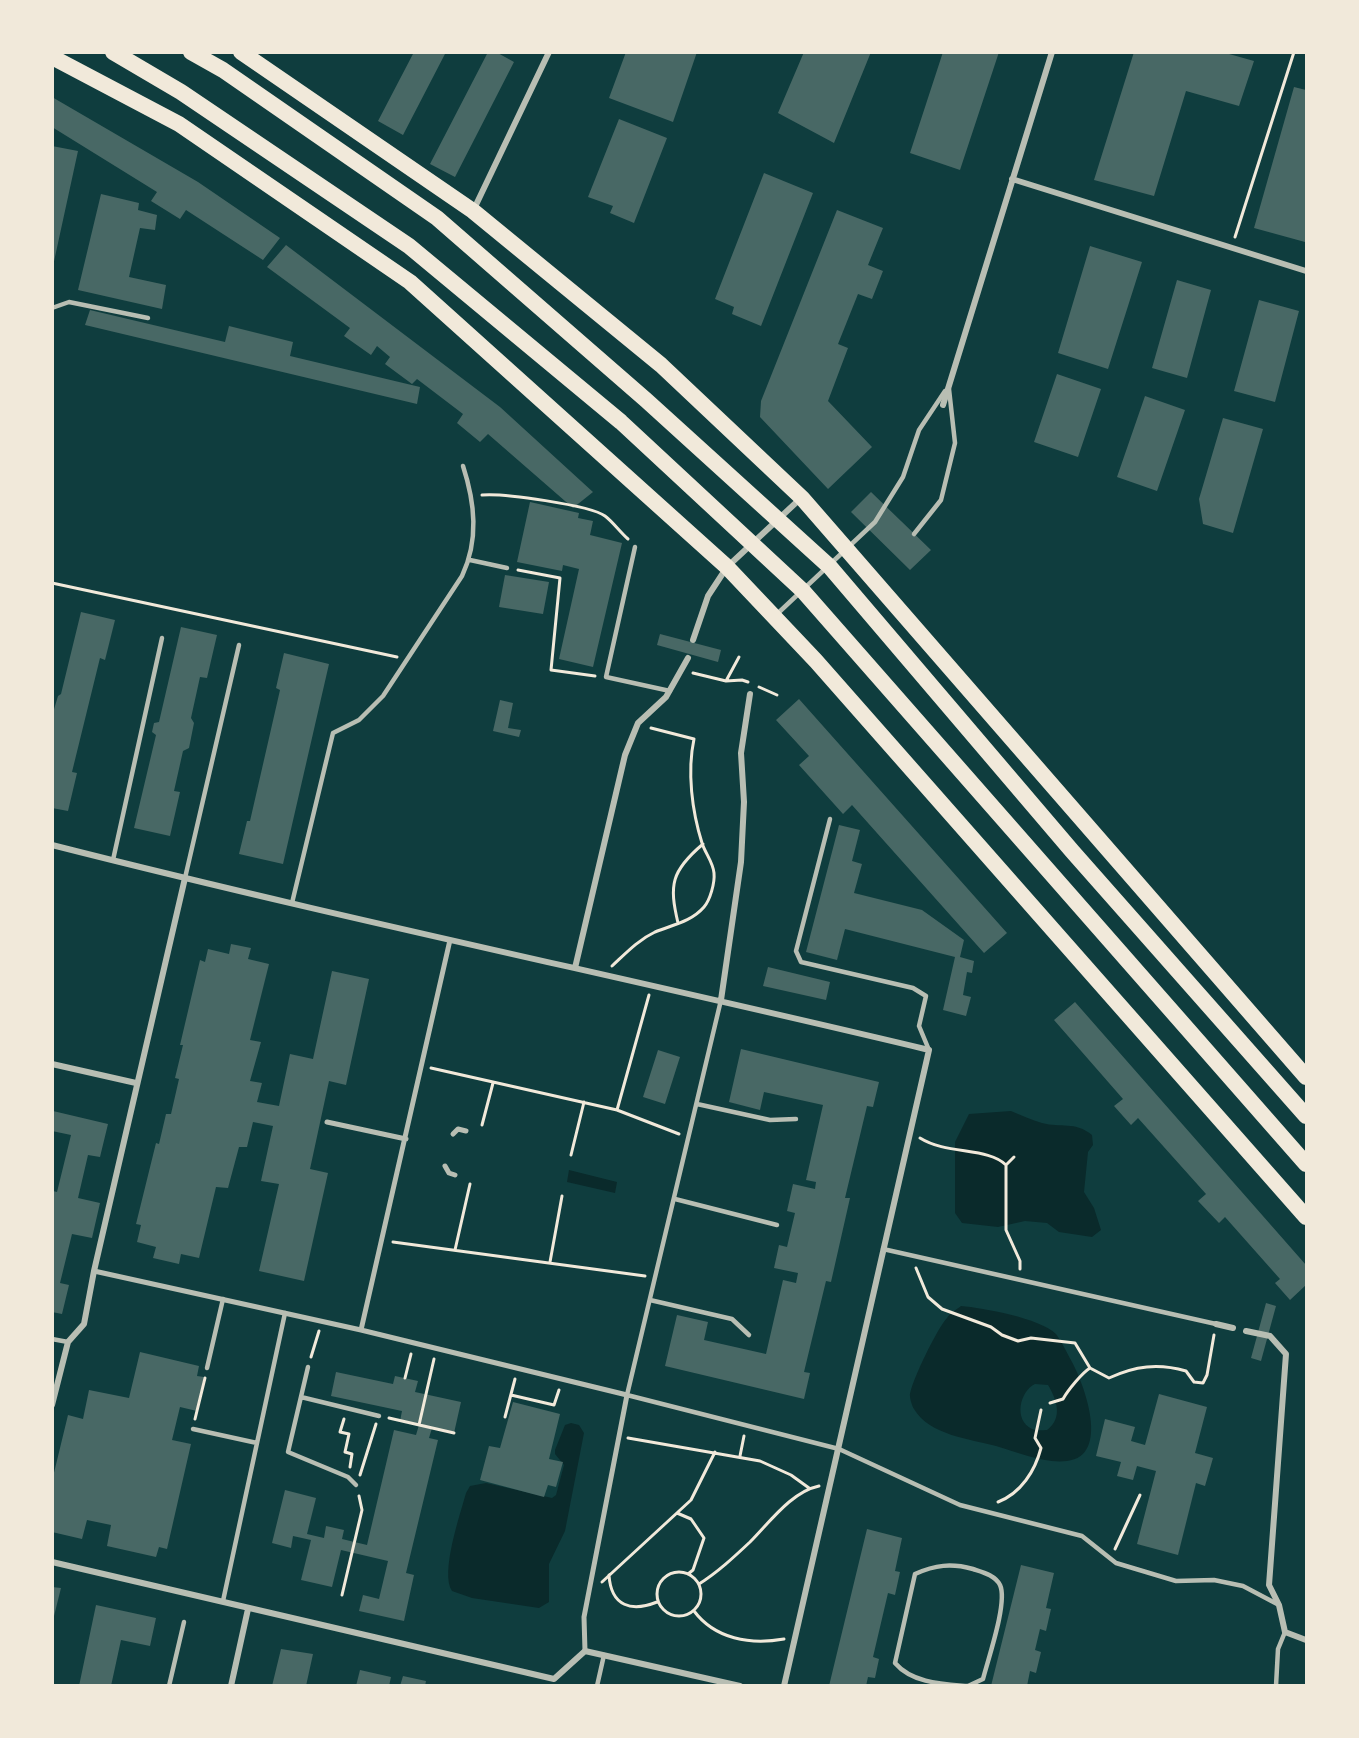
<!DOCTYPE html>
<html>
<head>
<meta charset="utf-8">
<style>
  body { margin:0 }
  #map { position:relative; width:1359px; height:1738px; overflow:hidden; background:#0f3d3e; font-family:Commissioner,sans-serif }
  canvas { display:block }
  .frame { position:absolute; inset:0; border:54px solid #f1e9da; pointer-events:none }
</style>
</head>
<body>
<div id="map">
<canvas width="1359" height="1738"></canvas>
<div class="frame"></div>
</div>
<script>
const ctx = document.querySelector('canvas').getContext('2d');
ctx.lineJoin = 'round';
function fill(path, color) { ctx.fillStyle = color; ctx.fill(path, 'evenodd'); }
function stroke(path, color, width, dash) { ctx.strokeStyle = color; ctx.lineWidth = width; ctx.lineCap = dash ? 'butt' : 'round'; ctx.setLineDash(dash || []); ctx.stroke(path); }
fill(new Path2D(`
  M1011,1111C1021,1115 1032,1120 1042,1123C1061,1128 1075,1121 1092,1135L1093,1145L1088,1152L1084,1192L1094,1208L1101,1230L1092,1237L1059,1232L1047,1223L1025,1221L998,1227L962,1223L955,1213V1142L969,1114Z
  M569,1170L617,1182L615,1193L567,1182Z
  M961,1306C983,1308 1040,1318 1056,1334C1062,1342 1067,1353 1072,1362C1084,1384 1111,1456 1067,1461C1045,1464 1017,1452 996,1446C970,1439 929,1435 914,1409C912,1406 910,1399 910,1396C910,1384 938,1327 947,1318C950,1313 956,1310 961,1306ZM1035,1384L1048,1385C1057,1400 1063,1418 1047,1430C1043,1430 1036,1431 1032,1429C1013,1420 1020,1391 1035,1384Z
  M571,1423L579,1425L584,1433L565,1531L549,1564V1602L539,1608L472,1598L452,1591C440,1573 460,1515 466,1493L470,1486L486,1483L552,1498L556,1495L564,1465L555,1454V1450L565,1425Z`), '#0a2a2b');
fill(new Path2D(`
  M414,52H446L403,135L378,121Z
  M488,52H496L514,62L455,177L430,164Z
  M626,52H697L673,122L609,98Z
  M804,52H871L834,143L778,113Z
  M943,52H999L960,170L910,153Z
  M1134,52H1222L1254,61L1239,106L1186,91L1154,196L1094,180Z
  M1294,87L1306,90L1305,242L1254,228Z
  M52,97L198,182L280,238L263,260L186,210L180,219L151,201L157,192L52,127Z
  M619,119L667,138L634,223L610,213L613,206L588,197Z
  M52,146L78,151L53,266L52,265Z
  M764,173L813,193L761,326L732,314L734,307L715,299Z
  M101,194L139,203L138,210L157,215L155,230L140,228L129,277L166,285L162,309L78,290Z
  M837,210L883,228L868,265L883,271L872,299L858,294L838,344L848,348L828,401L872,447L828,489L760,417L761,401Z
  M286,245L500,407L593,492L573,508L488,434L480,442L457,423L463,414L417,379L412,384L385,364L390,357L377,346L371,355L344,336L350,328L267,267Z
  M1090,246L1142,262L1108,369L1058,353Z
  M1177,280L1211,290L1187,378L1152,368Z
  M1259,300L1299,311L1275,402L1234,391Z
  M90,310L225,342L229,326L293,342L290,356L420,387L417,404L85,325Z
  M1057,374L1101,389L1078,457L1034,442Z
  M1145,396L1185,410L1157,491L1117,477Z
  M1223,418L1263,429L1233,533L1203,524L1199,499Z
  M871,492L931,550L910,570L851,512Z
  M530,502L579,513L578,518L593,521L590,535L622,543L593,667L559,659L579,569L563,565L562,571L517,562Z
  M505,575L549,582L543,614L499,607Z
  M81,612L115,620L105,660L100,658L72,772L77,773L68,811L52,808V716L58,696L61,694Z
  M181,627L217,635L207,678L200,677L191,718L194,723L189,748L183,751L174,791L180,792L170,836L134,828L156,735L152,732L154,723L159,722Z
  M660,634L721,650L718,662L657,645Z
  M284,653L329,664L283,864L239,854L247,821H250L280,690L276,688Z
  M799,699L1007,933L984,953L852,805L843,814L799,765L809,756L776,720Z
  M500,700L513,703L508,728L521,730L519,737L493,731Z
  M839,825L860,830L852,861L862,864L854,893L922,910L964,940L960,957L974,961L972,973L967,972L963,995L971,997L966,1016L943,1010L955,957L845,929L837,960L806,952Z
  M231,944L251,948L248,959L269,964L250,1040L261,1042L250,1081L262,1083L257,1102L279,1106L290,1054L313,1059L332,971L369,979L346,1085L329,1081L310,1169L328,1173L304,1281L259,1271L279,1184L261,1181L273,1126L253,1122L247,1147H239L228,1188L216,1187L199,1258L181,1254L179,1264L153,1258L156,1247L137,1242L141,1225L136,1224L156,1143L159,1144L166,1114H171L179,1079L175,1078L183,1045H180L200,960L205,962L208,949L229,954Z
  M768,967L830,982L826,1000L763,986Z
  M1075,1002L1306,1265V1285L1290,1300L1275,1283L1280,1279L1225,1217L1219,1223L1198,1201L1206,1194L1138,1118L1131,1125L1114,1106L1123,1099L1054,1020Z
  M741,1049L879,1082L873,1107L867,1106L845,1198H850L831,1282L826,1281L804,1372L810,1373L804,1399L665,1366L677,1315L708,1322L704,1340L766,1354L783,1280L796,1283L798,1273L774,1268L779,1245L787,1247L795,1213L787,1211L793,1184L815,1189L816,1182L806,1180L823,1105L764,1092L760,1110L729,1102Z
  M658,1050L680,1057L665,1104L643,1097Z
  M53,1111L108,1124L100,1157L88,1155L78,1198L100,1203L92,1238L72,1234L60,1283L69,1285L62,1314L52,1312V1195L53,1191L57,1192L71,1135L52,1131Z
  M1266,1303L1276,1306L1261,1361L1251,1358Z
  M140,1352L199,1366L197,1376L204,1377L197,1411L180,1407L172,1440L191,1444L167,1549L159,1547L156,1557L107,1546L111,1525L87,1520L82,1539L52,1532V1481L68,1415L83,1419L89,1390L129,1398Z
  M336,1372L393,1384L395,1376L418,1381L415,1392L461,1402L454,1433L432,1428L429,1438L438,1440L406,1573L414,1575L404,1621L359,1611L363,1595L379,1599L388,1561L341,1550L332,1587L301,1580L311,1540L293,1536L291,1548L272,1543L285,1490L316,1498L307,1534L324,1538L326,1526L344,1530L342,1539L367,1545L394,1430L416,1435L419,1425L400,1421L402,1411L331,1396Z
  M1159,1394L1207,1407L1195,1453L1213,1458L1205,1486L1196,1483L1178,1555L1137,1544L1156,1471L1137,1466L1133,1480L1117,1476L1121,1462L1096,1456L1105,1419L1135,1427L1131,1441L1145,1445Z
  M513,1402L560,1414L549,1459L563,1462L556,1487L548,1485L544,1497L480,1480L489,1446L500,1448Z
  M867,1529L902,1538L895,1571L900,1572L895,1595L888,1593L873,1657L879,1659L875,1678L868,1677L866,1686H829Z
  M1021,1565L1054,1573L1046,1608L1051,1609L1046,1631L1040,1629L1035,1650L1041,1652L1036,1673L1030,1671L1027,1686H991Z
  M52,1587L61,1588L53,1620L52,1619Z
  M96,1605L156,1618L150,1646L121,1640L111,1686H79Z
  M281,1649L313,1654L306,1686H272Z
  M360,1670L391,1677L389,1686H356Z
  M403,1676L426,1681L425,1686H400Z`), '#486865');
stroke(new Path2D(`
  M1235,237L1294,52
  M482,495C502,493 590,505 605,516C613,522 620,532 628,539
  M518,570L560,578L551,670L595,676
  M52,583L397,657
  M693,673L726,681L742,680L748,682
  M726,681L739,657
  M759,687L777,695
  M678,923C669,885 671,871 703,844
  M612,966C626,953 638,940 655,932C672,925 691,922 704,907C710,900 715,883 714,873C713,862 705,853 702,843C692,811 687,772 694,739L651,728
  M431,1068L617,1110L679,1134
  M617,1110L649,995
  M482,1125L493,1083
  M920,1138C947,1155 988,1147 1006,1165V1230L1020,1261V1269
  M571,1155L584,1102
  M1006,1165L1014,1157
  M393,1242L645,1276
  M455,1250L470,1184
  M550,1262L562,1196
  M916,1268L928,1297L942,1309L991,1327L1002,1335L1018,1341L1031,1338L1075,1343L1090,1368
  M311,1357L319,1331
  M405,1378L411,1354
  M511,1395L554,1405L559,1390
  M1050,1403L1063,1399C1068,1390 1082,1373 1090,1368L1109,1378C1135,1366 1158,1363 1186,1371L1194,1382L1203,1383L1207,1375L1214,1335
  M505,1417L515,1379
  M389,1418L454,1433
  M195,1419L205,1378
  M344,1419L340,1432L349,1434L345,1452L352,1454L350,1467
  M419,1425L434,1359
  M628,1438L760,1461L791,1475L809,1488
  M740,1456L744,1436
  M360,1475L376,1424
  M998,1502C1021,1493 1035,1471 1041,1448L1035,1438L1041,1410
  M677,1513L691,1519L704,1538L693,1570L688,1574
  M1115,1549L1140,1495
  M657 1594a22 22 0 1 1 44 0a22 22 0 1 1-44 0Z
  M609,1575C611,1607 632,1612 657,1602
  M602,1582L691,1500L715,1452
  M699,1584C718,1572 734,1557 750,1542C770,1522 791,1492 819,1486
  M342,1595L362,1510L359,1496
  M694,1611C715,1639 750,1645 784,1639`), '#f1e9da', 3);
stroke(new Path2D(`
  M52,308L69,302L148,318
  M914,534L941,500L955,443L949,389
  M635,547L606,677L670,691
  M470,560L507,568
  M776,615L875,522L903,477L919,430L945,391
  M830,819L796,951L801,962L913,988L926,996L919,1026L929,1050
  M113,860L162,638
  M185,878L239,645
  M292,903L333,733L359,720L383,696L462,576C479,540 475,503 463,466
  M721,1000L627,1395L839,1449L960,1505L1082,1536L1116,1563L1176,1581L1214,1580L1243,1586L1279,1605
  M697,1104L770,1120L796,1119
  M675,1199L777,1225
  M883,1249L1216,1324
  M650,1300L732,1319L749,1335
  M52,1339L68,1342
  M308,1367L288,1452L348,1477L356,1485
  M207,1368L223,1299
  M301,1397L379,1416
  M193,1429L257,1443
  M223,1601L285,1313
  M169,1686L184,1622
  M597,1686L604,1655
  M967,1686C942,1684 912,1683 895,1663L915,1574C935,1565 951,1563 973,1569C982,1572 995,1575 1000,1585C1008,1602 988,1659 983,1679L968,1686
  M1276,1686L1278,1649L1285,1632`), '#b8beb3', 4.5);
stroke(new Path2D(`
  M327,1122L406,1139
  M453,1134L458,1129L466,1131
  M445,1166L449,1173L455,1175
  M94,1271L361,1330L627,1395L584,1617L585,1651
  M361,1330L450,940`), '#b8beb3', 5);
stroke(new Path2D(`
  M1012,179L1306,271
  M474,209L549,52
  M943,405L1052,52
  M693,640L708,596L727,567L801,498
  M52,845C343,919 637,980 929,1050L784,1686
  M575,968L625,755L638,723L666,697L688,658
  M721,1000L741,862L744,802L741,753L750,694
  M52,1064L136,1083
  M1216,1324L1233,1328
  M1246,1331L1270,1336L1286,1354L1269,1585L1279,1605L1285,1632L1306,1640
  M52,1405L68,1342L84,1324L94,1271L185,878
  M52,1562L554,1679L585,1651L740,1686
  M231,1686L248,1609`), '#b8beb3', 6);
stroke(new Path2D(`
  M113,52L181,92L409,246L621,422L803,591L1306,1164
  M191,52L223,70L437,218L646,400L830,567L1072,851L1306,1116
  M241,52L473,211L661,365L802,498L1306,1077
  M52,57L179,124L410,282L727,567L816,661L1306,1217`), '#f1e9da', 16);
</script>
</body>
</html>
